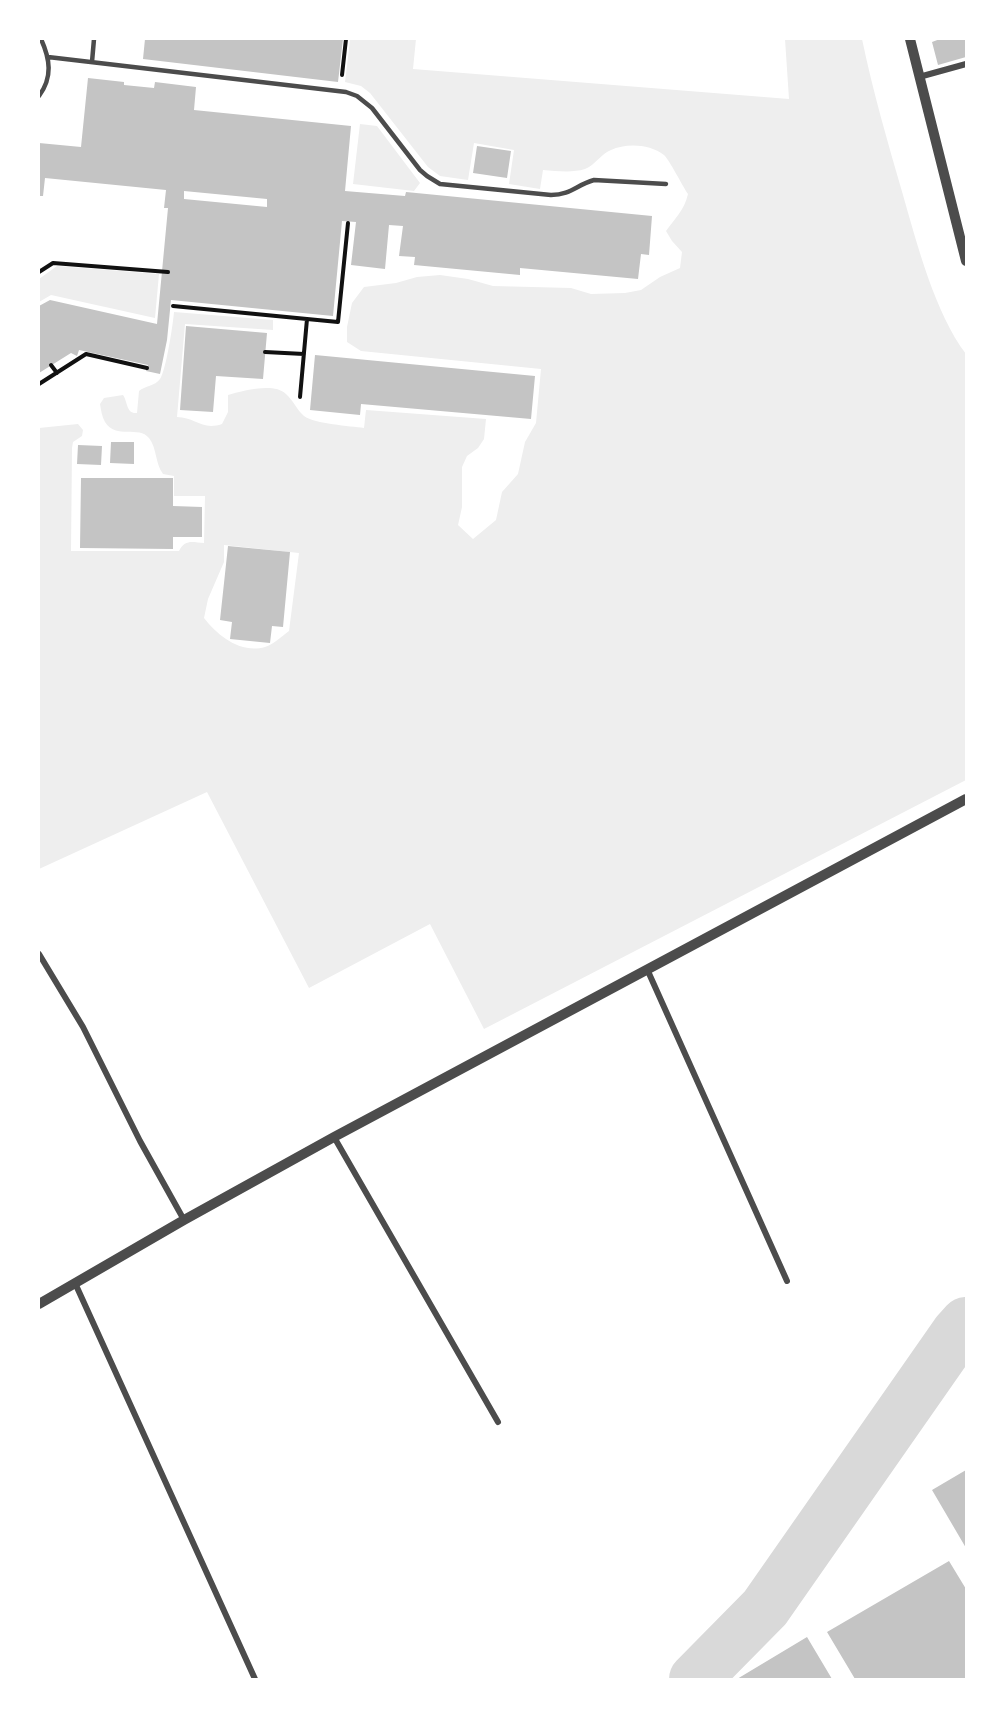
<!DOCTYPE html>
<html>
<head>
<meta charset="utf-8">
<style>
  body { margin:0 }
  #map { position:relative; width:1005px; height:1718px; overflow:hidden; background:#fff; font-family:Ubuntu,sans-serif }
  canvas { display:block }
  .frame { position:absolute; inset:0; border:40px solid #fff; pointer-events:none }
</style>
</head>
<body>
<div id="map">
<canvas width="1005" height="1718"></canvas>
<div class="frame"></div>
</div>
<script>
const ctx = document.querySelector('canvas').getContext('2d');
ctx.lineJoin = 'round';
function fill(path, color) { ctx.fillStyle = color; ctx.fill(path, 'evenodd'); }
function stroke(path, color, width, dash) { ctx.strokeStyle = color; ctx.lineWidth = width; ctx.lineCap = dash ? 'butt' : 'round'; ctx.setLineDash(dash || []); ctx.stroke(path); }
fill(new Path2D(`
  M370,39H416L413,69L789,99L785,39H862C873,92 888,143 903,195C917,244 935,313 966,354V780L484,1029L430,924L309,988L207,792L39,869V428L78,424L83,430L82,436L73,442L72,448L71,551H179C185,539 192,542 204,543L205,496H174V476L163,474C155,463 157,448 149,438C139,425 116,440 105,422C102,417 101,410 100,404L104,398L123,395C128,402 126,414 137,413L139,391C145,386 155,386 160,379C166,371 173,324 174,312L273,320V330L185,324L177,417C195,417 202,431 222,424L228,412V395C242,391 274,382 286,394C293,400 297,410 304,416C315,424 350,426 364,428L366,410L486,419L484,439L478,448L467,456L462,467V507L458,525L473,539L496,520L502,492L518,474L525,442L536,423L541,369L361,351L347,342V327L352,303L364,287L396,283L417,277L440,275L468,279L493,286L571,288L591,294L625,293L641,290L660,277L680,268L682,252L672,241L666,231C675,218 684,211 688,194C682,185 670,161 664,155C650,144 626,143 611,150C601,154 595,165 585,169C572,173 557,171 543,170L540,189L509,184L514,150L474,143L468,180L440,176L428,167L370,93L361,86L345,82L350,40ZM224,545L299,553L289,631C282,636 274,644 265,647C241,654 218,636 204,618L208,599L224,562Z
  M360,124L377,126L420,183L414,191L353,184Z
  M57,266L159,274L155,318L51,295L39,302V279Z`), '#eee');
stroke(new Path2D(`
  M695,1679L765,1608L957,1333L966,1323`), '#d9d9d9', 52);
fill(new Path2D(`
  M145,39H343L338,82L143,59Z
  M940,39H966V57L938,65L932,42Z
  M88,78L124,82V85L154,88L155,82L196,87L194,110L351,126L345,191L405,196L406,192L652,216L649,255L641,254L638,279L520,268V275L414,265L415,257L399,256L403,226L389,225L385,269L351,265L356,222L342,221L333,316L171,300L167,340L160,374L146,371L148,365L79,350L77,356L71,353L39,373V306L50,300L157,324L168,208H164L166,190L45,178L43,196H39V143L81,147ZM184,191L267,199V207L184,199Z
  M477,146L511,151L507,178L473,173Z
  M186,326L267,333L263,379L216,376L213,412L180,410Z
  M315,355L535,376L531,419L361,404L360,415L310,410Z
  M111,442H134V464L110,463Z
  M78,445L102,446L101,465L77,464Z
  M81,478H173V506L202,507V537H173V549L80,548Z
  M228,546L290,552L283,627L272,626L270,643L230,639L232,622L220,620Z
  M966,1470V1548L932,1490Z
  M949,1561L966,1589V1679H855L827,1632Z
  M807,1637L832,1679H737Z`), '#c4c4c4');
stroke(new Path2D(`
  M342,75L346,39
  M39,272L53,263L168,272
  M173,306L338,322L348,223
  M265,352L304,354
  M51,365L57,373
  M39,384L86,354L147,368
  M300,397L307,319`), '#111', 4);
stroke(new Path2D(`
  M48,57L346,92L357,96L372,108L420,170L427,176L440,184L551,195C571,195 576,185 594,180L666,184
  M92,62L94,39
  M39,96C53,77 50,59 41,39`), '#4c4c4c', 4.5);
stroke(new Path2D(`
  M919,77L966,64
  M39,954L83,1027L140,1141L184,1220
  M647,969L787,1281
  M334,1137L498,1422
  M75,1283L255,1679`), '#4c4c4c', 6);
stroke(new Path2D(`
  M910,39L966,261
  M39,1304L184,1220L334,1137L966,799`), '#4c4c4c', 10);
</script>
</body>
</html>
